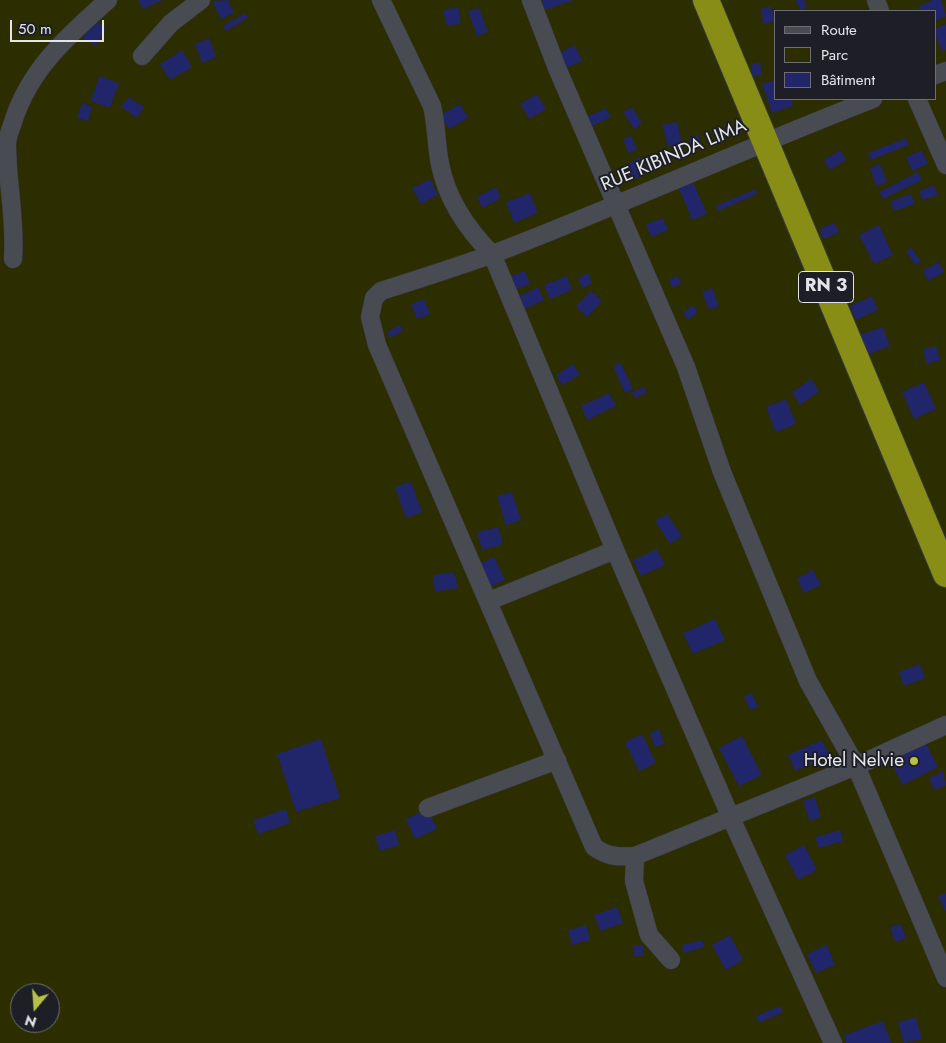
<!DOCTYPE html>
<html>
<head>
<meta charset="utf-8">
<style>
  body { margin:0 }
  #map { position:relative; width:946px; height:1043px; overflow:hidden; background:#1e1f26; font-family:Jost,sans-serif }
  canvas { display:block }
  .legend { position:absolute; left:774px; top:10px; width:162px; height:90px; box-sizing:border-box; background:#1e1f26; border:1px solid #6d6e74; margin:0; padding:6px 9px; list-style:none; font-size:15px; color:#e4e5ea }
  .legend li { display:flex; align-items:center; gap:10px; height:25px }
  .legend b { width:25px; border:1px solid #6d6e74 }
  .north { position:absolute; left:10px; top:983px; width:50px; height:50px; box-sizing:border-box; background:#1e1f26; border:1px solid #6d6e74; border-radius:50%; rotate:198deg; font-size:14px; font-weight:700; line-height:20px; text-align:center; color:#e4e5ea }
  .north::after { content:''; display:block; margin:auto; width:18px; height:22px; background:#b9c046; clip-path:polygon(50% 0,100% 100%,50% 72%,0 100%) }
  .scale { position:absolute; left:10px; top:20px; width:94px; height:22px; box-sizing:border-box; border:2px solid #e4e5ea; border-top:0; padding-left:6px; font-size:15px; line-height:18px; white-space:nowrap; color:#e4e5ea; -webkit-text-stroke:4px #1e1f26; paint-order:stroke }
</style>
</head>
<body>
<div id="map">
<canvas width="946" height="1043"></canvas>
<ul class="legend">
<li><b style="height:6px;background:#494b52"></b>Route</li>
<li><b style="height:14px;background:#2c2e00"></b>Parc</li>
<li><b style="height:14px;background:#21256a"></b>Bâtiment</li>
</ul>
<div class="north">N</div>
<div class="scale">50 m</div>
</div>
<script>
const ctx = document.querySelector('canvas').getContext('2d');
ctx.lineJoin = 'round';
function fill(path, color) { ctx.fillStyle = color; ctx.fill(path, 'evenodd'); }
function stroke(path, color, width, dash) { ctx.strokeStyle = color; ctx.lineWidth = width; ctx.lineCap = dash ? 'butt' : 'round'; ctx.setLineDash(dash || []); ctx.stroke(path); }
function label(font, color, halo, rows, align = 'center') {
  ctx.font = font + ' Jost,sans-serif'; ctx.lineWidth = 4; ctx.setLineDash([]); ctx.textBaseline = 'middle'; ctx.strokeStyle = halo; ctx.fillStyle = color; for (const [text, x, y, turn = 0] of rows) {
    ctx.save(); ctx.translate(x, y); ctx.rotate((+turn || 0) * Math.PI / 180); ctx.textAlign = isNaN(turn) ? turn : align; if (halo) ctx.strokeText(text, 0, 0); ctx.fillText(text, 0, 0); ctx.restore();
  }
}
fill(new Path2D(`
  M0,0H946V1043H0ZM775,11H935V99H775ZM20,993H50V1023H20Z`), '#2c2e00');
fill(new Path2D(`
  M138,0H163L143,9Z
  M228,0L234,13L221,19L212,1Z
  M542,0H574L545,10Z
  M796,0H804L807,7L800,10Z
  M932,0H941L946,16L935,21V11H921L919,6Z
  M771,6L775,21L764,24L760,9Z
  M458,7L461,23L447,26L443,10Z
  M479,8L488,32L477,36L468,11Z
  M245,13L248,18L226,31L223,26Z
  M93,20L106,28L96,46L83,38Z
  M946,24V50L942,51L935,34V29Z
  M209,38L216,57L202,63L195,44Z
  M575,45L582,61L566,68L559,53Z
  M182,50L192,67L170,80L160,64Z
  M760,62L762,75L753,77L751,64Z
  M99,76L119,83L110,108L91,101Z
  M775,80V99H791L793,106L772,113L762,84Z
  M537,94L546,109L530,119L520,104Z
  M128,97L144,107L137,118L121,107Z
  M82,103L92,107L88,121L77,118Z
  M460,104L468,118L449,129L441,115Z
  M632,107L642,123L634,129L623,112Z
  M606,108L611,117L590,127L586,117Z
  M677,122L682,143L668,146L662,125Z
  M698,134L701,146L692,148L689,137Z
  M632,136L637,150L628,153L623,139Z
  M906,138L909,145L871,160L868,153Z
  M840,150L846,160L830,170L824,160Z
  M922,150L928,164L912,171L906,157Z
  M639,157L648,171L634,180L625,166Z
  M880,164L887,182L876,186L870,168Z
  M918,172L922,180L883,199L879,192Z
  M430,179L438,195L421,204L412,188Z
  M693,182L707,214L692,220L679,188Z
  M934,185L938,195L923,200L919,191Z
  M496,187L501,198L482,208L477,197Z
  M755,189L757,194L718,211L716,206Z
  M530,193L538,213L514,223L506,202Z
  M911,194L915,204L894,211L890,201Z
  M663,218L668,230L651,237L646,224Z
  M834,222L839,232L824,239L819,230Z
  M879,225L893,255L874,264L859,235Z
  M911,247L921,261L916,265L906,252Z
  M939,262L944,272L928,281L923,270Z
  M525,271L530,284L514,290L509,277Z
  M588,273L592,283L582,288L578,278Z
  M567,276L572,290L550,299L544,285Z
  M678,276L681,284L672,288L669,279Z
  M538,287L544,300L523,310L517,297Z
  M712,288L719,306L709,310L702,292Z
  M591,291L602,301L587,317L576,306Z
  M872,296L878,310L856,320L850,306Z
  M424,299L430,314L417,319L411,304Z
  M693,305L698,312L688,320L683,313Z
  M400,325L403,331L390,338L387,332Z
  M883,327L890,346L866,355L859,335Z
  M936,346L940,360L927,364L923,349Z
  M621,363L633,389L625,393L613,366Z
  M573,364L580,375L562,385L556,375Z
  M811,379L819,391L800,405L792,392Z
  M924,382L936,409L914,419L902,392Z
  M644,387L647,393L635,398L632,392Z
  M609,393L616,406L587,420L581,406Z
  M786,399L796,424L776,432L766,407Z
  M411,482L422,512L406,518L395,487Z
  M512,492L521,520L506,525L497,496Z
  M667,514L682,536L670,544L655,521Z
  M498,527L503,544L482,550L477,532Z
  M657,549L665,565L641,576L633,560Z
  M494,557L505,580L488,588L477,565Z
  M813,570L821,585L804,593L797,578Z
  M454,572L458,588L435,592L433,575Z
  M715,619L725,640L693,654L683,633Z
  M920,664L925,678L904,686L899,672Z
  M752,693L758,707L750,710L744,696Z
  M659,729L664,744L655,747L650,733Z
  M920,732L938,767L903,785L884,750Z
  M642,734L656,763L639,771L625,742Z
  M742,736L762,775L739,786L719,748Z
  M321,739L340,798L296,812L277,754Z
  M822,740L830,756L795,771L788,755Z
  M943,771L946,785L935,790L929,778Z
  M815,797L821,817L810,821L803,801Z
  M286,809L290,823L258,834L253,820Z
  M428,809L437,829L415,839L406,819Z
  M395,830L399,845L380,851L375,836Z
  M840,830L843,841L819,848L815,837Z
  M804,845L817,870L798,880L785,855Z
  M946,893V912L938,896Z
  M617,907L623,923L600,931L594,915Z
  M901,924L906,938L895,942L890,927Z
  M586,925L590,940L572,945L568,930Z
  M730,935L743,960L726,970L712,945Z
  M702,940L704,947L684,953L682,945Z
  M827,945L835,965L816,973L807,954Z
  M634,946H643L644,956H634Z
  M780,1006L783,1012L759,1023L756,1016Z
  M916,1017L922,1039L904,1043L898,1022Z
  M883,1021L891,1043H846L844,1035Z`), '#21256a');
const minor = new Path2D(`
  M381,0L432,106C437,126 436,145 440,164C447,200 467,229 492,254L615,550L731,818L833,1043
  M531,0L557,68L686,367L722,472L808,681L856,766L946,978
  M876,0L880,11
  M142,56L171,23L201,0
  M935,75L946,71
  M873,99C746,148 621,205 493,254C456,267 419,279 381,291L374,298L370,317L377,345L594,847C608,857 618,857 635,856L856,766L946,725
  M917,99L946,165
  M13,259C16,221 7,183 7,144C7,137 11,129 13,122C30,68 68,36 108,0
  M489,601L615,550
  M428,808L557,760
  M635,856L634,881L649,935L671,960`);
const highway = new Path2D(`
  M706,0L946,574`);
stroke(minor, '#38393f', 19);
stroke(highway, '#38393f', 28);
stroke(minor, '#494b52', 18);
stroke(highway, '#888e15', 26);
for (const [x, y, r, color] of [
  [914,761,5,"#b9c046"]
]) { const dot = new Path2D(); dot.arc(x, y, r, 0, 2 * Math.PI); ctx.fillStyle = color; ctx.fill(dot); stroke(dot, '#1e1f26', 2); }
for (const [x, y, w] of [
  [826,287,55]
]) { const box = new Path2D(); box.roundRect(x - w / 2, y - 15.5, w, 31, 4); ctx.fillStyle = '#1e1f26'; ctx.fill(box); stroke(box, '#e4e5ea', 1); }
label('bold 18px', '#e4e5ea', null, [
  ["RN 3",826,287]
]);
label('19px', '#e4e5ea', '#1e1f26', [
  ["RUE KIBINDA LIMA",674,156,-23]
]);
label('19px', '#e4e5ea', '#1e1f26', [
  ["Hotel Nelvie",904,761]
], 'right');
</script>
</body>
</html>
